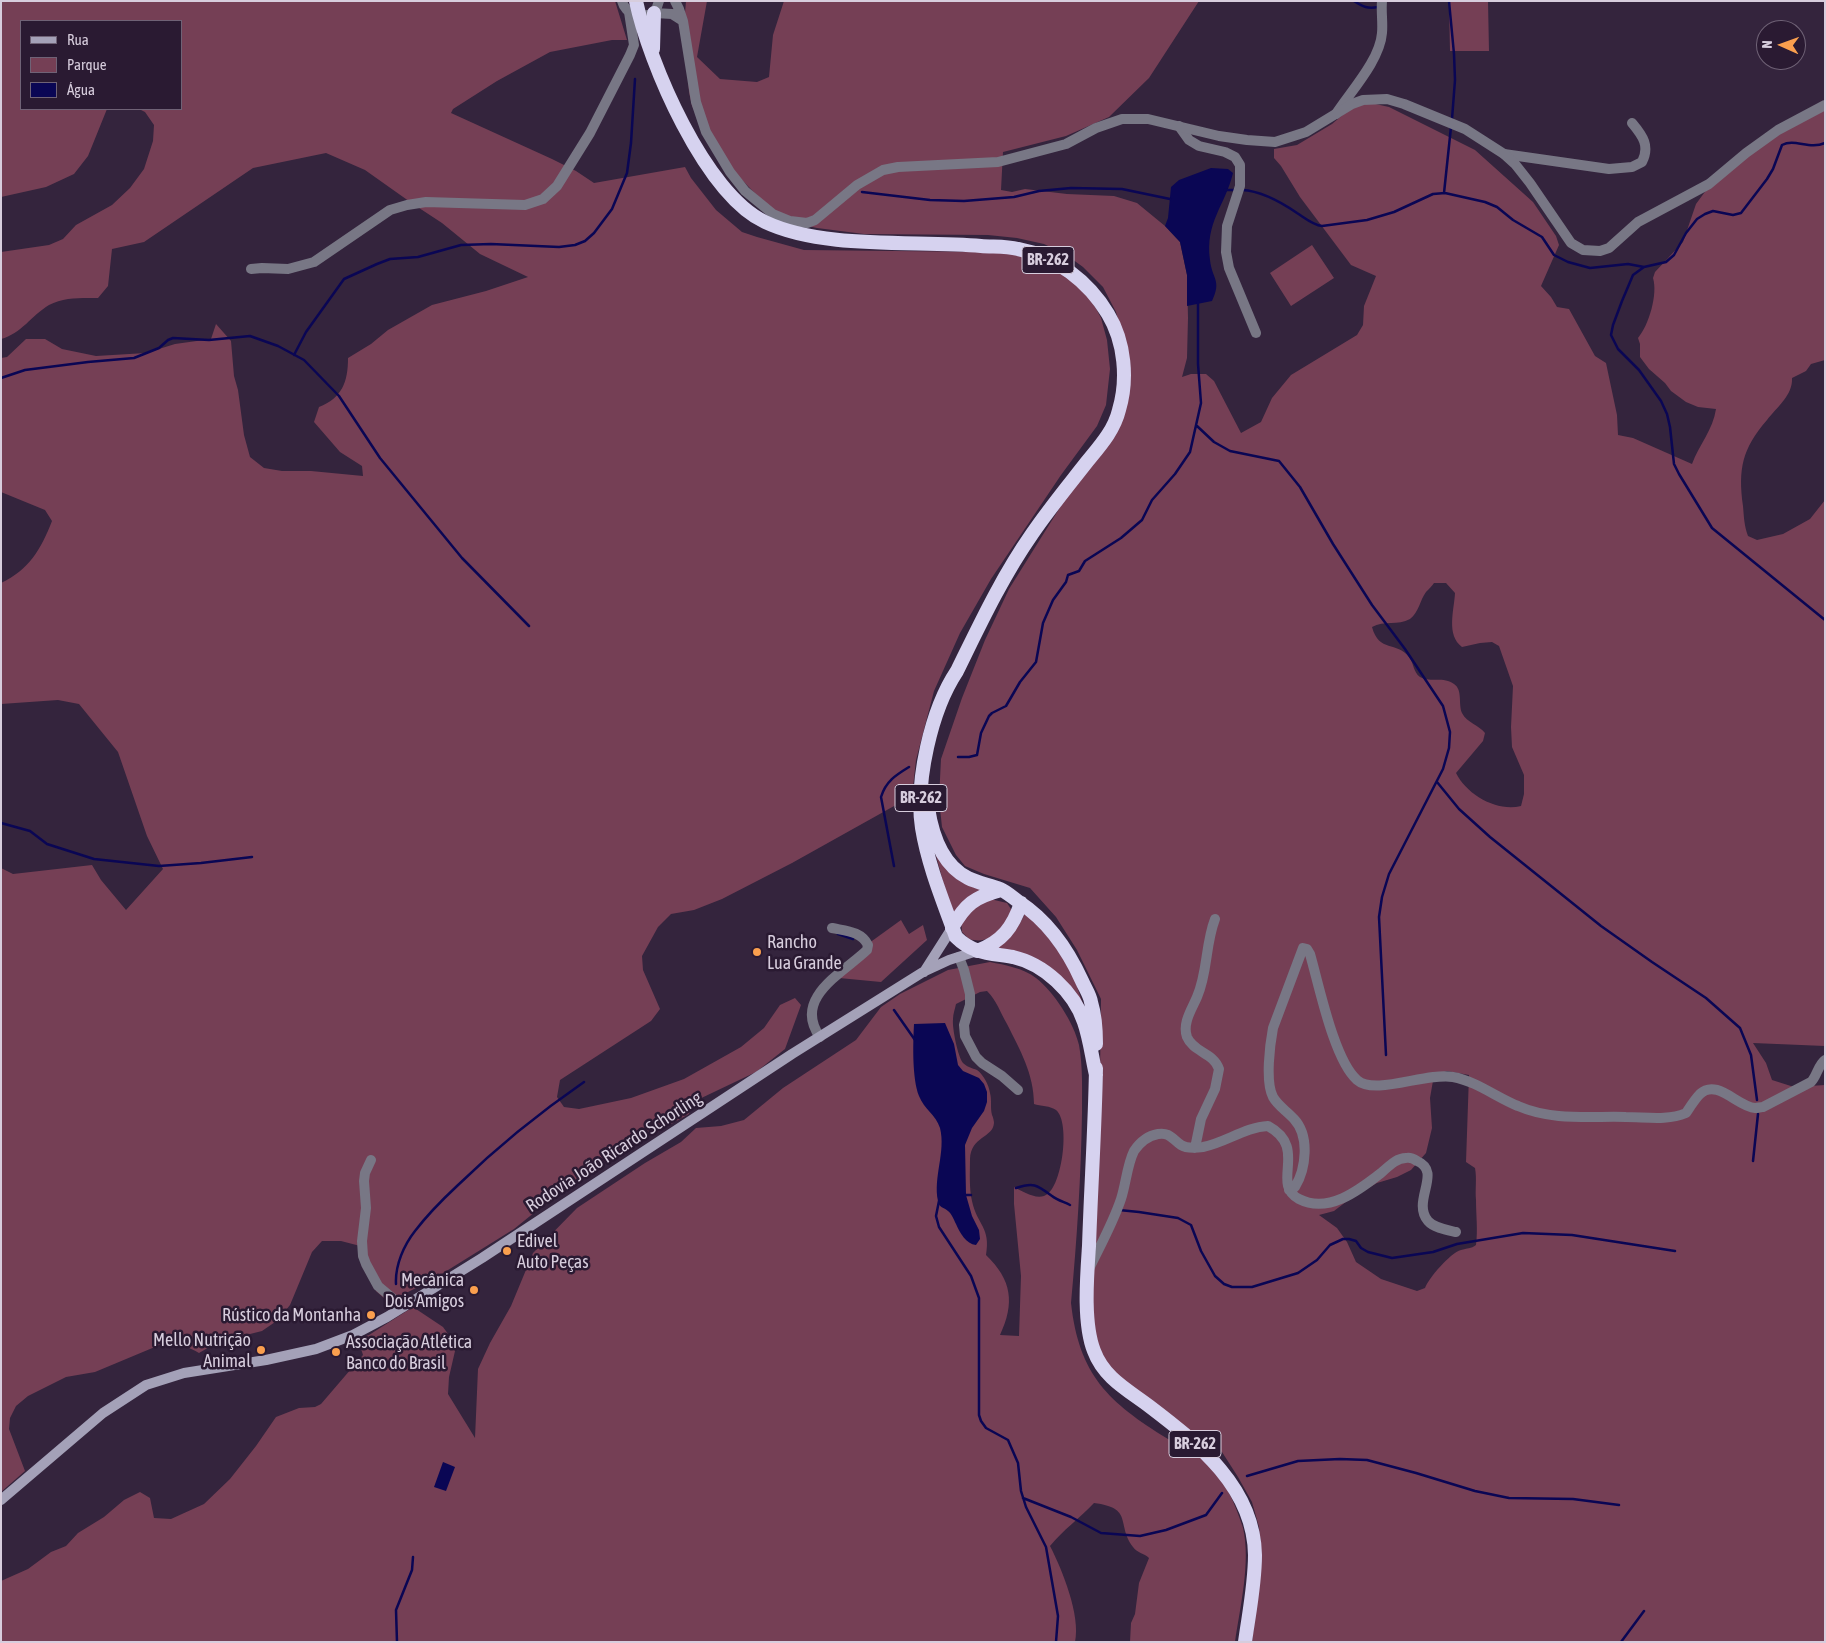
<!DOCTYPE html>
<html>
<head>
<meta charset="utf-8">
<style>
  body { margin:0 }
  #map { position:relative; width:1826px; height:1643px; overflow:hidden; background:#34243d; font-family:"Asap Condensed",sans-serif }
  canvas { display:block }
  .frame { position:absolute; inset:0; border:2px solid #d7cddd; pointer-events:none }
  .legend { position:absolute; left:20px; top:20px; width:162px; height:90px; box-sizing:border-box; background:#2a1a32; border:1px solid #6f6276; margin:0; padding:6px 9px; list-style:none; font-size:15px; color:#d7cddd }
  .legend li { display:flex; align-items:center; gap:10px; height:25px }
  .legend b { width:25px; border:1px solid #6f6276 }
  .north { position:absolute; left:1756px; top:20px; width:50px; height:50px; box-sizing:border-box; background:#2a1a32; border:1px solid #6f6276; border-radius:50%; rotate:272deg; font-size:14px; font-weight:700; line-height:20px; text-align:center; color:#d7cddd }
  .north::after { content:''; display:block; margin:auto; width:18px; height:22px; background:#fa9f4e; clip-path:polygon(50% 0,100% 100%,50% 72%,0 100%) }
</style>
</head>
<body>
<div id="map">
<canvas width="1826" height="1643"></canvas>
<div class="frame"></div>
<ul class="legend">
<li><b style="height:6px;background:#a4a1b8"></b>Rua</li>
<li><b style="height:14px;background:#753f55"></b>Parque</li>
<li><b style="height:14px;background:#0a0654"></b>Água</li>
</ul>
<div class="north">N</div>
</div>
<script>
const ctx = document.querySelector('canvas').getContext('2d');
ctx.lineJoin = 'round';
function fill(path, color) { ctx.fillStyle = color; ctx.fill(path, 'evenodd'); }
function stroke(path, color, width, dash) { ctx.strokeStyle = color; ctx.lineWidth = width; ctx.lineCap = dash ? 'butt' : 'round'; ctx.setLineDash(dash || []); ctx.stroke(path); }
function label(font, color, halo, rows, align = 'center') {
  ctx.font = font + ' "Asap Condensed",sans-serif'; ctx.lineWidth = 5; ctx.setLineDash([]); ctx.textBaseline = 'middle'; ctx.strokeStyle = halo; ctx.fillStyle = color; for (const [text, x, y, turn = 0] of rows) {
    ctx.save(); ctx.translate(x, y); ctx.rotate((+turn || 0) * Math.PI / 180); ctx.textAlign = isNaN(turn) ? turn : align; if (halo) ctx.strokeText(text, 0, 0); ctx.fillText(text, 0, 0); ctx.restore();
  }
}
fill(new Path2D(`
  M1,1H615L627,40H612L550,52L497,81L453,109L451,113L552,159L576,171L594,183L685,167L691,178L716,210L742,232L757,237L804,250L987,252L1015,254L1056,268L1090,297L1101,318L1107,340L1110,369L1106,405L1097,426L1061,475L991,579L960,633L934,691L916,760L912,796L792,863L722,899L694,910L671,914L658,927L642,956L643,970L660,1009L651,1021L560,1080L557,1097L564,1107L579,1109L631,1098L684,1079L741,1047L764,1028L780,1005L795,998L801,1005L785,1049L756,1072L693,1102L689,1114L609,1159L561,1191L514,1229L432,1280L390,1301H387L376,1291L364,1247L341,1241H322L312,1252L290,1305L278,1320L262,1331L218,1342L199,1353C187,1346 176,1343 162,1344L95,1372L66,1377L28,1396L16,1406L10,1418L9,1429L25,1471L1,1492V868L13,874L92,865L101,880L126,910L163,869L147,836L118,752L79,704L58,700L1,704V583C29,570 41,549 52,521L45,510L1,492V358L7,357L26,339H45L62,349L96,356L146,353L175,344L211,339L216,324L231,341L234,376L238,390L244,435L250,457L264,468L282,471H311L363,476L362,466L340,452L314,422L319,407C342,398 348,382 348,358L371,344L388,330L432,305L486,291L528,277L480,254L442,223L413,204L365,170L326,153L253,168L144,242L112,249L108,286L98,298C82,298 64,297 49,305C32,315 21,334 1,339V252L49,245L63,239L76,225L112,205L130,188L144,169L153,141L154,125L145,112L139,109H181V21H21V109H107L88,156L74,174L46,187L1,197Z
  M686,1H707L697,57L720,79L757,82L769,77L773,35L784,1H1199L1149,78L1109,117L1066,136L1003,152L1001,190L1012,192L1025,189L1067,194L1114,196L1137,203L1165,226L1180,242L1187,275L1188,318L1187,358L1182,377L1191,374H1206L1214,381L1241,433L1261,422L1272,398L1291,375L1357,335L1363,325L1364,306L1376,276L1351,265L1300,197L1281,166L1274,158V149L1297,145L1332,124L1352,107L1371,103L1389,107L1475,150L1533,202L1556,236L1559,245L1541,286L1551,297L1557,307L1569,309L1595,356L1606,363L1617,415L1618,435L1633,438L1692,464C1699,445 1713,430 1716,409L1698,407L1686,402L1671,391L1665,383L1649,369L1640,357V344L1638,338C1649,325 1658,294 1653,278L1655,272L1683,242L1696,204L1707,189L1767,139L1825,108V360L1811,364L1806,371L1792,378C1793,395 1777,407 1767,420C1742,449 1738,469 1743,506C1744,517 1744,525 1748,536L1757,540L1783,534L1810,519L1825,500V1046L1753,1043L1766,1063L1772,1080L1794,1087L1825,1085V1642H1252L1260,1574L1261,1547L1259,1527L1252,1502L1238,1477L1222,1452L1191,1435L1107,1367L1090,1323L1100,1074L1101,999L1077,950L1056,917L1030,888L984,874L965,866L956,855L942,827L939,799L941,759L962,698L985,640L1009,589L1074,485L1111,434L1123,337L1116,312L1103,287L1083,267L1065,254L1044,244L1017,238L988,235L864,234L817,228L789,222L773,212L716,153L692,106L689,92L684,25ZM1434,583H1446L1455,593C1454,611 1446,635 1462,647L1480,643L1492,642L1499,646L1513,686L1511,727L1512,747L1524,775V794L1521,806C1497,812 1467,795 1456,773L1483,741L1485,733C1479,725 1467,723 1462,713C1458,704 1463,690 1454,684C1444,676 1430,683 1420,677C1413,672 1414,663 1409,657C1397,641 1379,653 1372,627C1384,620 1398,626 1410,619C1419,612 1420,600 1426,592C1429,589 1432,586 1434,583ZM1447,1071L1469,1075L1466,1162L1475,1168C1477,1179 1475,1189 1476,1200C1476,1215 1478,1230 1476,1245C1471,1249 1467,1248 1461,1250C1450,1253 1429,1278 1425,1288L1417,1291L1381,1279L1356,1262L1347,1242L1337,1228L1319,1215L1334,1211L1351,1198L1377,1183L1397,1177L1411,1170L1426,1153L1432,1128L1430,1098L1434,1075Z
  M1449,1H1488L1489,51H1450Z
  M1312,245L1334,278L1291,306L1270,273Z
  M927,823L962,882L981,890L952,914Z
  M986,898L1007,903L1011,909V915C998,931 991,945 969,939L962,932L961,921L977,903Z
  M1026,911L1051,941L1071,969L1087,1016L1059,977L991,949C1009,938 1017,932 1026,911Z
  M901,920L909,934L923,925L927,940L881,982L839,978L865,946Z
  M990,962C1005,965 1023,968 1036,978C1054,992 1074,1023 1079,1045C1083,1067 1082,1091 1082,1113C1081,1176 1077,1240 1071,1303C1079,1375 1108,1402 1168,1439C1180,1446 1200,1456 1210,1464C1224,1477 1238,1511 1243,1528C1251,1562 1240,1607 1235,1642H1130L1131,1623L1135,1614L1139,1583L1149,1558C1144,1553 1137,1553 1133,1547C1116,1524 1134,1508 1094,1503C1080,1518 1063,1530 1050,1546C1062,1569 1081,1616 1075,1642H1V1581L28,1569L51,1552L66,1546L78,1533L104,1517L124,1500L140,1492L150,1498L154,1518L171,1519L204,1504L230,1479L256,1446L276,1417L299,1408L315,1407L321,1404L363,1355L358,1339L369,1335L413,1307L443,1327L454,1342L455,1351L449,1377L448,1394L475,1438L478,1369L490,1343L511,1306L533,1253L577,1208L645,1163L681,1142L696,1128L721,1126L744,1120L783,1088L856,1040L881,1007L900,994L948,970ZM987,991C997,1001 1000,1012 1007,1024C1020,1050 1034,1074 1034,1104C1040,1106 1051,1106 1056,1110C1071,1122 1062,1191 1044,1196C1034,1199 1022,1191 1014,1187V1204L1021,1276L1019,1336L1000,1335C1015,1303 1012,1280 986,1255C991,1227 977,1225 972,1201C969,1188 970,1172 970,1159C971,1136 993,1138 994,1123C994,1121 993,1117 992,1115C990,1108 992,1100 990,1093C989,1085 983,1074 977,1070C972,1068 967,1067 963,1063C958,1057 952,1028 953,1019C953,1014 955,1009 956,1004L980,992Z`), '#753f55');
fill(new Path2D(`
  M1211,168L1228,169L1233,173C1225,206 1205,222 1210,260C1212,279 1222,280 1212,301L1187,306V275L1180,242L1165,226L1168,218L1171,187L1179,180Z
  M945,1023L954,1044L958,1065L963,1071L979,1078L984,1084L987,1092V1102L984,1111L972,1128L965,1145L966,1195L972,1216L979,1230L980,1239L976,1245C966,1244 960,1233 956,1224C954,1220 952,1214 948,1211C944,1207 939,1208 938,1201C933,1177 946,1152 940,1128C936,1115 924,1109 919,1096C912,1078 913,1044 914,1024Z
  M443,1462L455,1467L446,1491L434,1487Z`), '#0a0654');
stroke(new Path2D(`
  M1354,1C1363,7 1368,9 1378,7
  M1449,1L1454,54L1455,80L1452,119
  M1825,143C1809,150 1795,138 1782,145L1773,169L1767,179L1741,213L1733,215L1713,211L1705,214L1697,219L1686,233L1674,255L1666,262L1644,267L1633,275L1622,301L1613,325L1611,335L1618,349L1639,370L1661,401L1667,414L1670,427L1674,464L1679,474L1712,528L1825,620
  M1225,190H1237
  M1242,190C1262,191 1281,202 1297,213C1305,218 1313,225 1322,226L1367,220L1394,212L1433,194L1445,193L1485,202L1497,207L1513,220L1542,237L1554,255L1568,262L1590,268L1628,264L1644,267
  M862,192L930,200L964,201L1014,197L1039,191L1071,188L1122,189L1170,199
  M1444,193L1451,127
  M294,355L306,332L344,279L377,264L390,259L418,257L461,245L491,244L559,247L575,245L585,241L594,233L612,209L627,173L631,143L635,79
  M1,378L25,370L88,362L134,358L159,348L168,340L173,338L209,340L250,336L278,346L304,360L339,396L380,458L462,558L529,626
  M1197,426L1214,442L1230,451L1279,461L1300,487L1333,544L1372,605L1405,649L1443,706L1450,732L1449,748L1443,769L1389,874L1382,897L1379,917L1386,1055
  M958,757H969L977,755L981,733L989,716L992,713L1006,706L1020,682L1036,662L1043,623L1053,600L1066,582L1068,575L1079,571L1085,561L1121,538L1142,520L1152,500L1175,474L1190,452L1201,403L1198,364V302
  M1437,782L1459,809L1490,837L1601,926L1652,962L1706,998L1740,1028L1751,1055L1757,1100
  M1,823L30,831L47,844L94,859L159,866L201,863L252,857
  M894,866L881,797C886,781 896,775 909,767
  M838,934L853,939
  M894,1010L915,1040
  M1753,1161L1758,1114
  M1016,1188C1034,1182 1037,1185 1052,1196C1057,1200 1064,1202 1070,1205
  M964,1195H971
  M939,1201L936,1216L939,1227L971,1276L979,1298V1415L981,1421L986,1428L1008,1440L1018,1463L1021,1491L1026,1507L1046,1547L1058,1616L1056,1642
  M1119,1210L1139,1212L1178,1218L1191,1225L1201,1251L1215,1276L1224,1284L1232,1287H1252L1298,1273L1317,1260L1330,1245L1343,1239H1349L1356,1241L1361,1248L1368,1252L1392,1258L1433,1252L1457,1244L1523,1233L1572,1235L1675,1251
  M396,1284C395,1265 404,1245 415,1231C428,1214 442,1200 457,1186C496,1148 539,1113 584,1082
  M1247,1476L1298,1461L1340,1459L1367,1460L1416,1473L1475,1491L1509,1498L1573,1499L1619,1505
  M1023,1498L1071,1517L1101,1533L1140,1536L1166,1530L1206,1515L1222,1493
  M397,1642L396,1610L412,1570L413,1557
  M1621,1642L1644,1611`), '#0a0654', 2.5);
stroke(new Path2D(`
  M1336,114C1351,91 1380,60 1382,33C1383,22 1381,12 1382,1
  M1179,126L1189,140L1199,146L1225,152L1235,157L1240,165V186L1227,226L1226,252L1229,268L1256,333
  M1504,154L1609,169L1632,167L1642,162C1650,146 1643,136 1632,123
  M251,269L262,268L288,269L314,262L390,210L407,205L426,202L525,205L543,199L557,186L590,133L630,55L634,45L629,12
  M959,957L964,970L970,994V1005L964,1025L965,1036L976,1057L982,1063L1002,1076L1018,1090
  M820,1037C792,998 843,973 867,950L868,945C861,931 846,931 832,928
  M1195,1148L1201,1119L1215,1089L1219,1069C1214,1053 1193,1052 1187,1037C1182,1023 1192,1009 1197,997C1208,972 1205,945 1215,919
  M371,1160L365,1173L364,1181L366,1208L362,1241L363,1256L366,1264L378,1286L403,1307
  M1289,1190L1295,1187C1306,1169 1310,1136 1294,1119C1287,1111 1278,1106 1273,1097C1265,1082 1270,1044 1273,1028L1303,948L1307,949L1310,954C1319,985 1334,1060 1357,1080C1375,1096 1426,1072 1453,1077C1476,1081 1496,1097 1518,1106C1552,1121 1590,1116 1626,1117C1646,1117 1667,1121 1686,1113C1690,1107 1695,1099 1700,1094C1717,1078 1738,1107 1755,1108C1758,1108 1760,1107 1763,1107L1811,1082C1817,1076 1818,1065 1825,1060
  M1089,1269C1100,1246 1113,1223 1121,1199C1126,1184 1127,1165 1134,1151C1140,1142 1147,1136 1158,1134C1170,1132 1172,1139 1181,1145C1187,1149 1196,1148 1203,1147C1225,1143 1245,1127 1268,1126C1309,1148 1270,1184 1299,1199C1328,1214 1358,1191 1381,1173C1388,1167 1396,1158 1406,1158C1410,1157 1414,1159 1417,1161C1443,1172 1411,1201 1428,1221C1434,1228 1447,1230 1456,1232`), '#787785', 10);
stroke(new Path2D(`
  M622,1C626,16 642,18 655,13L659,1
  M675,1L679,9L683,21L696,102L706,132L730,172L745,191L773,214L790,221L807,223L815,220L857,185L883,170L898,167L998,162L1066,144L1096,128L1122,119H1148L1219,136L1247,140L1275,142L1306,132L1352,104L1363,100L1387,99L1404,104L1465,129L1504,154L1515,164L1530,183L1571,243L1583,250L1600,251L1609,248L1638,222L1709,184L1746,153L1778,130L1825,105
  M655,13L672,14L683,21`), '#787785', 10);
stroke(new Path2D(`
  M924,972L952,928
  M1,1500L103,1413L146,1385L184,1373L266,1360L316,1349L353,1335L387,1317L482,1258L792,1054L923,972L949,960L977,951`), '#a4a1b8', 10);
stroke(new Path2D(`
  M636,1C649,63 705,194 765,222C824,250 916,240 981,246C993,247 1006,246 1018,249C1056,256 1089,282 1108,314C1125,342 1128,380 1119,410C1114,431 1099,447 1086,463C1068,486 1049,509 1032,534C1002,577 980,624 957,671C931,710 915,782 922,828C928,865 943,901 956,937C973,954 990,953 1013,957C1044,964 1074,992 1084,1022C1090,1039 1092,1058 1096,1075
  M653,49L654,13
  M928,808C932,834 942,865 968,878C978,883 990,885 1000,889C1007,892 1013,898 1019,902C1048,921 1068,950 1082,981C1085,988 1090,995 1091,1002C1095,1015 1096,1030 1096,1044
  M952,928C965,904 975,897 1001,890
  M977,951C1002,942 1013,927 1021,903
  M1096,1068C1095,1127 1091,1186 1089,1246C1087,1276 1083,1323 1094,1351C1104,1378 1128,1390 1149,1406C1199,1444 1254,1488 1255,1555C1255,1584 1249,1613 1245,1642`), '#d6d2ef', 14);
for (const [x, y, r, color] of [
  [757,952,5,"#fa9f4e"],
  [507,1251,5,"#fa9f4e"],
  [474,1290,5,"#fa9f4e"],
  [371,1315,5,"#fa9f4e"],
  [261,1350,5,"#fa9f4e"],
  [336,1352,5,"#fa9f4e"]
]) { const dot = new Path2D(); dot.arc(x, y, r, 0, 2 * Math.PI); ctx.fillStyle = color; ctx.fill(dot); stroke(dot, '#2a1a32', 2); }
for (const [x, y, w] of [
  [1048,260,52],
  [921,798,52],
  [1195,1444,52]
]) { const box = new Path2D(); box.roundRect(x - w / 2, y - 13.5, w, 27, 4); ctx.fillStyle = '#2a1a32'; ctx.fill(box); stroke(box, '#d7cddd', 1); }
label('bold 16px', '#d7cddd', null, [
  ["BR-262",1048,260],
  ["BR-262",921,798],
  ["BR-262",1195,1444]
]);
label('18px', '#d7cddd', '#2a1a32', [
  ["Rancho",767,942],
  ["Lua Grande",767,963],
  ["Edivel",517,1241],
  ["Auto Peças",517,1262],
  ["Mecânica",464,1280,"right"],
  ["Dois Amigos",464,1301,"right"],
  ["Rústico da Montanha",361,1315,"right"],
  ["Mello Nutrição",251,1340,"right"],
  ["Animal",251,1361,"right"],
  ["Associação Atlética",346,1342],
  ["Banco do Brasil",346,1363]
], 'left');
label('18px', '#d7cddd', '#2a1a32', [
  ["Rodovia João Ricardo Schorling",614,1152,-33]
]);
</script>
</body>
</html>
